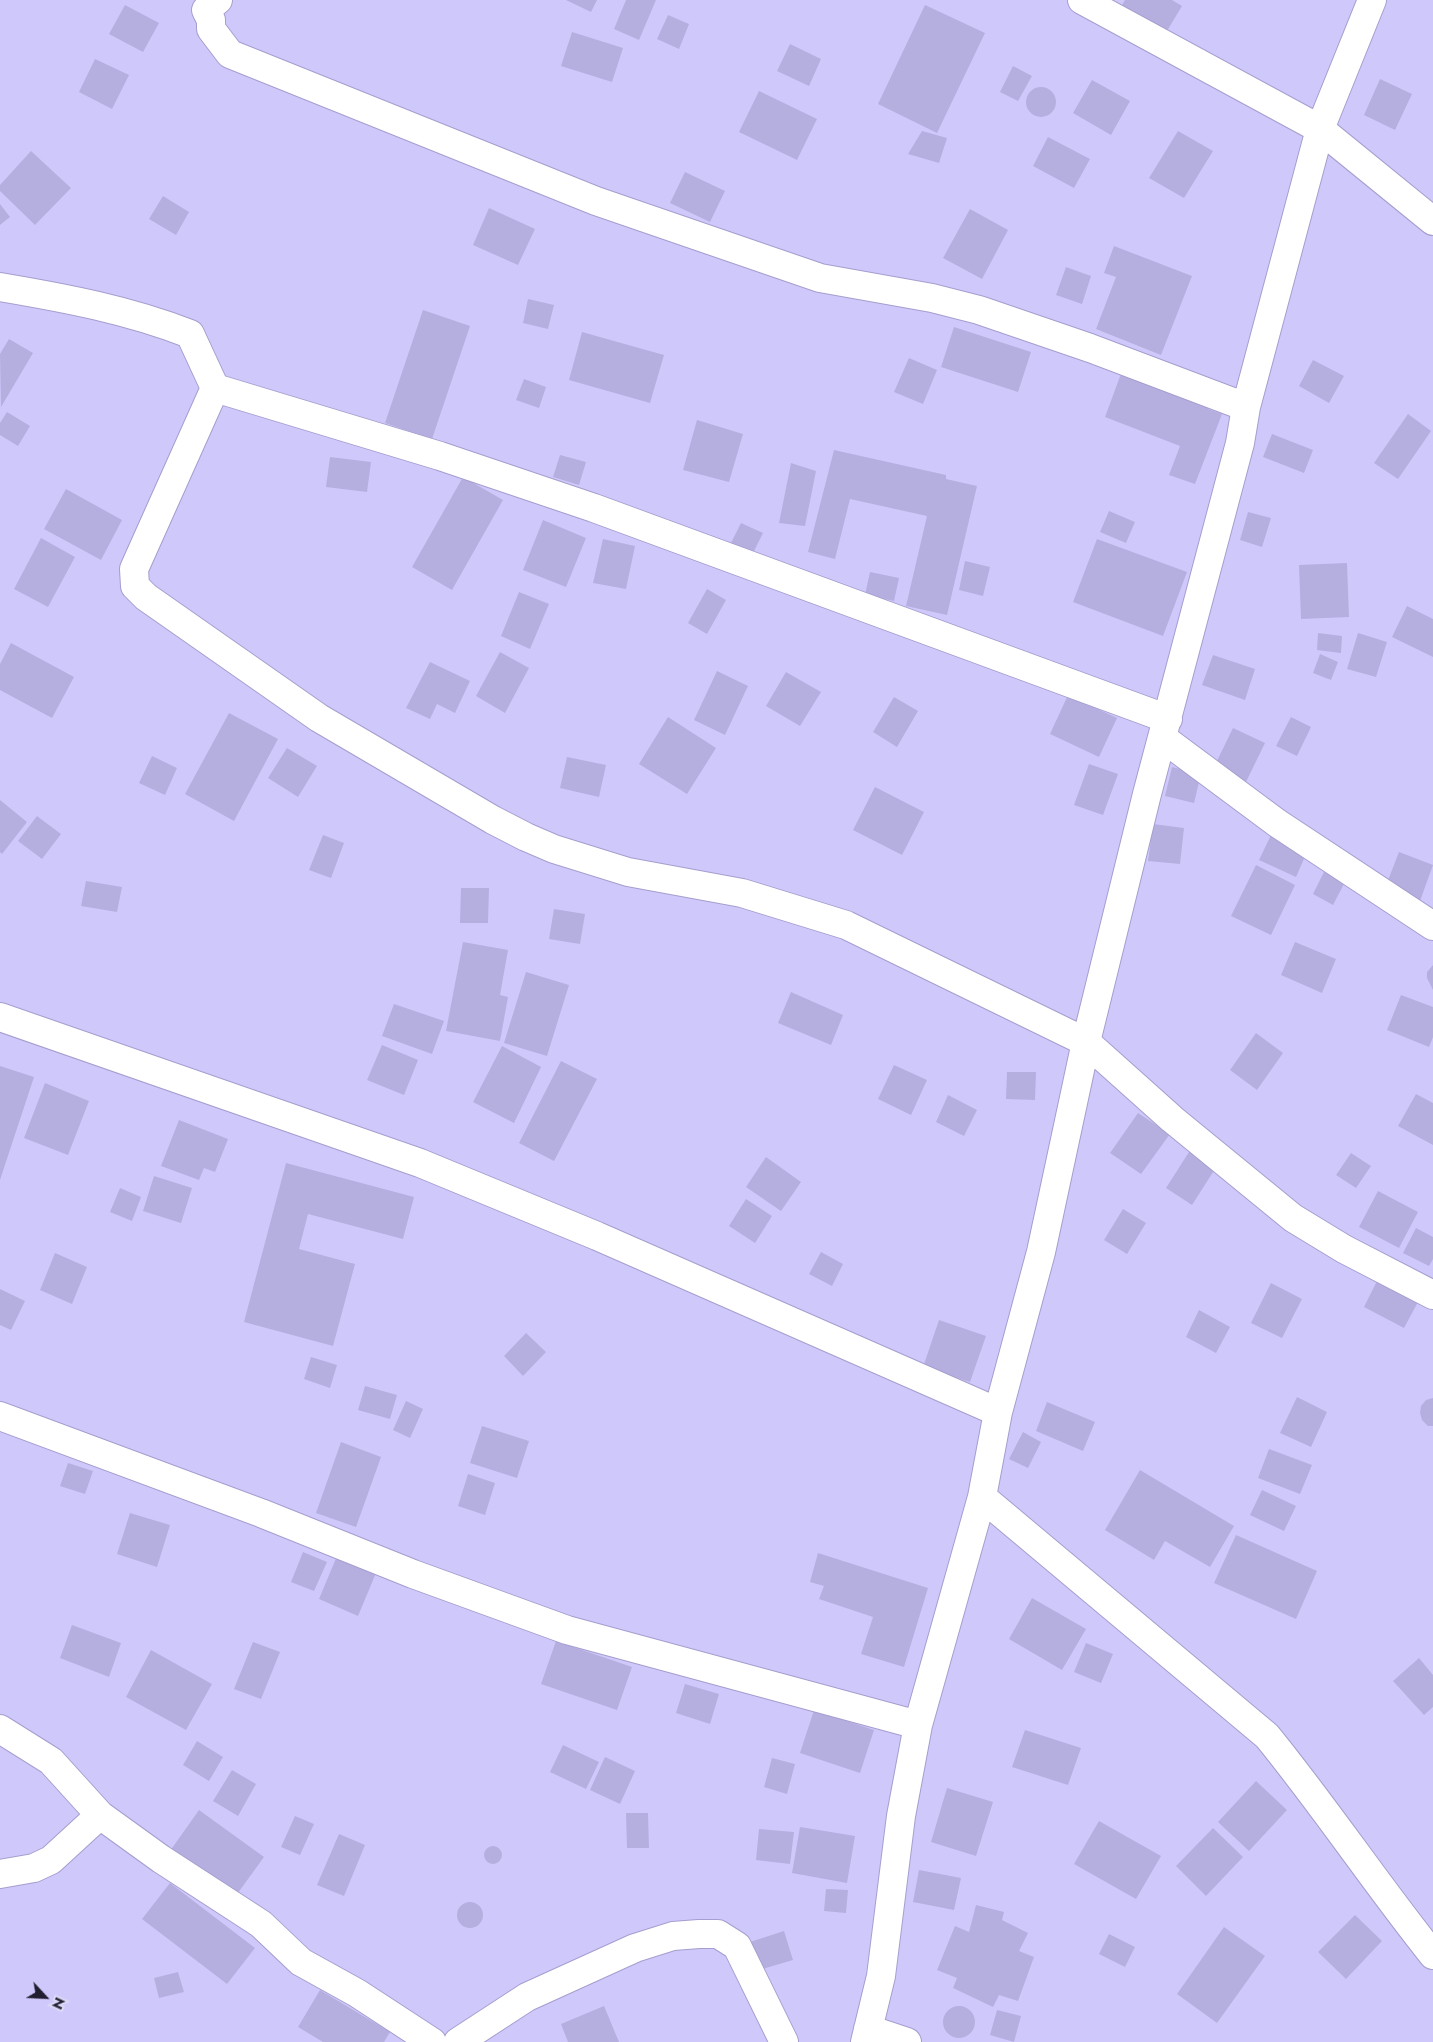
<!DOCTYPE html>
<html>
<head>
<meta charset="utf-8">
<style>
  body { margin:0 }
  #map { position:relative; width:1433px; height:2042px; overflow:hidden; background:#cfc9fb; font-family:Jost,sans-serif }
  canvas { display:block }
  .north { position:absolute; left:20px; top:1972px; width:50px; height:50px; -webkit-text-stroke:4px #dcd9f7; paint-order:stroke; rotate:115deg; font-size:14px; font-weight:700; line-height:20px; text-align:center; color:#211e30 }
  .north::after { content:''; display:block; margin:auto; width:18px; height:22px; background:#211e30; clip-path:polygon(50% 0,100% 100%,50% 72%,0 100%) }
</style>
</head>
<body>
<div id="map">
<canvas width="1433" height="2042"></canvas>
<div class="north">N</div>
</div>
<script>
const ctx = document.querySelector('canvas').getContext('2d');
ctx.lineJoin = 'round';
function fill(path, color) { ctx.fillStyle = color; ctx.fill(path, 'evenodd'); }
function stroke(path, color, width, dash) { ctx.strokeStyle = color; ctx.lineWidth = width; ctx.lineCap = dash ? 'butt' : 'round'; ctx.setLineDash(dash || []); ctx.stroke(path); }
fill(new Path2D(`
  M566,0H597L591,12Z
  M626,0H656L639,40L614,29Z
  M1125,0H1172L1182,6L1164,36L1119,10Z
  M125,5L159,23L143,52L109,34Z
  M925,5L985,33L937,133L878,104Z
  M668,15L689,24L679,49L657,39Z
  M572,32L623,48L612,82L561,66Z
  M790,44L821,59L809,86L777,71Z
  M95,59L129,75L112,109L79,92Z
  M1013,66L1032,76L1018,101L1000,92Z
  M1380,79L1412,94L1395,130L1364,115Z
  M1092,80L1130,101L1111,135L1073,113Z
  M1026 102a15 15 0 1 1 30 0a15 15 0 1 1-30 0Z
  M759,91L817,119L797,160L739,132Z
  M922,131L947,138L939,163L908,154Z
  M1178,131L1213,151L1184,198L1149,178Z
  M1048,137L1090,159L1074,188L1033,166Z
  M31,151L71,188L35,225L0,191V185Z
  M685,172L725,191L710,222L670,203Z
  M163,196L189,212L176,235L149,219Z
  M0,204L10,217L0,225Z
  M489,208L535,229L518,265L473,245Z
  M970,209L1008,230L982,279L943,258Z
  M1114,246L1192,276L1161,355L1096,329L1116,277L1104,273Z
  M1066,267L1091,276L1082,304L1056,295Z
  M528,299L554,305L548,329L523,323Z
  M423,310L470,326L432,439L385,423Z
  M954,327L1031,352L1018,392L941,367Z
  M582,332L664,355L650,403L569,380Z
  M9,339L33,353L1,407L0,354Z
  M909,358L937,370L923,404L894,392Z
  M1313,360L1344,376L1329,403L1299,386Z
  M1122,371L1210,404L1208,409L1222,414L1195,484L1169,475L1180,446L1105,417Z
  M524,379L546,387L539,408L516,400Z
  M7,412L30,426L18,446L0,435V423Z
  M1408,414L1431,431L1398,479L1374,463Z
  M697,420L743,434L729,482L683,470Z
  M1272,434L1313,450L1304,473L1263,457Z
  M834,450L946,475V479L977,486L947,615L906,606L927,516L850,499L835,559L808,552Z
  M560,455L586,462L579,485L553,477Z
  M330,457L371,462L367,492L326,487Z
  M791,463L816,471L805,526L779,523Z
  M463,477L503,500L452,590L412,567Z
  M66,489L122,520L101,560L44,529Z
  M1109,511L1135,522L1126,543L1100,532Z
  M1248,512L1271,518L1262,547L1240,540Z
  M543,520L586,538L566,587L523,570Z
  M741,523L763,533L753,553L731,543Z
  M41,538L75,557L48,607L14,589Z
  M603,539L635,546L626,589L593,583Z
  M1097,539L1187,572L1163,636L1073,602Z
  M965,561L990,567L983,596L959,590Z
  M1347,563L1349,617L1301,619L1299,565Z
  M870,572L899,578L894,601L865,595Z
  M707,589L726,600L707,634L688,623Z
  M519,592L549,604L530,649L501,636Z
  M1407,606L1433,619V657L1392,637Z
  M1318,633L1342,636L1341,653L1317,650Z
  M1358,633L1387,642L1376,677L1347,669Z
  M11,643L74,677L52,718L0,690V664Z
  M500,652L529,668L505,713L476,696Z
  M1320,654L1338,662L1331,680L1313,673Z
  M1213,655L1255,669L1245,700L1202,685Z
  M430,662L470,681L455,713L437,704L430,719L406,708Z
  M717,671L748,686L725,735L694,720Z
  M786,672L821,692L800,726L766,706Z
  M1068,695L1117,718L1099,757L1050,734Z
  M894,697L918,711L897,747L873,732Z
  M229,713L278,739L234,821L185,794Z
  M668,717L716,748L687,794L639,764Z
  M1291,717L1311,727L1297,756L1276,746Z
  M1233,728L1265,743L1245,784L1213,769Z
  M287,748L317,766L298,797L268,778Z
  M152,756L177,768L165,795L139,783Z
  M567,757L606,765L599,797L560,788Z
  M1089,764L1118,774L1103,815L1074,805Z
  M1172,767L1201,774L1194,803L1165,796Z
  M875,787L924,812L902,855L853,830Z
  M0,800L27,822L2,854L0,852Z
  M37,816L61,834L42,859L18,841Z
  M1153,824L1184,828L1180,864L1148,861Z
  M323,835L344,843L331,878L309,870Z
  M1271,835L1307,852L1296,877L1259,860Z
  M1399,852L1433,865L1420,901L1385,888Z
  M1256,865L1295,885L1271,935L1231,916Z
  M1324,872L1345,882L1333,905L1313,894Z
  M86,881L122,887L117,912L81,906Z
  M461,888H489L488,923H460Z
  M554,909L585,914L580,944L549,939Z
  M463,942L508,950L500,995L508,997L500,1041L446,1031Z
  M1295,942L1336,959L1322,993L1281,975Z
  M1433,965V990L1427,978V972Z
  M526,972L569,985L547,1056L504,1043Z
  M791,992L843,1015L831,1045L778,1023Z
  M1401,995L1433,1007V1037L1429,1047L1387,1030Z
  M394,1004L444,1021L432,1054L382,1036Z
  M1256,1033L1283,1053L1257,1090L1230,1070Z
  M382,1045L418,1060L404,1095L367,1080Z
  M502,1046L541,1067L514,1123L473,1102Z
  M561,1061L597,1079L554,1161L519,1143Z
  M894,1065L927,1080L911,1115L878,1099Z
  M0,1066L34,1077L0,1180Z
  M1007,1072H1036L1035,1100L1006,1099Z
  M45,1083L89,1101L68,1155L24,1138Z
  M1416,1094L1433,1103V1145L1398,1126Z
  M948,1095L977,1110L964,1136L936,1122Z
  M1138,1113L1170,1134L1141,1174L1110,1153Z
  M179,1120L228,1139L215,1172L204,1168L199,1180L161,1166Z
  M1189,1152L1215,1169L1192,1205L1166,1188Z
  M1351,1153L1371,1166L1356,1188L1336,1175Z
  M766,1157L801,1182L781,1211L746,1187Z
  M286,1163L414,1197L403,1239L308,1214L299,1249L355,1264L333,1346L244,1322Z
  M154,1176L192,1188L181,1223L143,1211Z
  M120,1188L141,1197L132,1221L110,1212Z
  M1378,1191L1418,1212L1399,1248L1359,1227Z
  M746,1199L772,1216L755,1243L729,1226Z
  M1123,1209L1146,1223L1127,1254L1104,1240Z
  M1416,1228L1433,1237V1259L1429,1266L1403,1253Z
  M821,1252L843,1264L832,1286L809,1274Z
  M55,1253L87,1267L72,1304L40,1290Z
  M1377,1281L1418,1302L1404,1328L1364,1307Z
  M1271,1283L1302,1299L1282,1338L1251,1323Z
  M0,1289L25,1301L11,1330L0,1325Z
  M1199,1310L1230,1327L1216,1353L1186,1337Z
  M939,1320L986,1336L970,1382L923,1367Z
  M526,1333L546,1352L523,1376L504,1356Z
  M311,1357L337,1365L330,1388L304,1379Z
  M365,1386L397,1395L390,1419L358,1410Z
  M1297,1397L1327,1412L1311,1447L1280,1433Z
  M1433,1398V1426H1428L1422,1420L1420,1413L1421,1406L1426,1400Z
  M406,1401L423,1409L410,1438L393,1430Z
  M1047,1402L1095,1422L1083,1451L1036,1431Z
  M482,1426L529,1441L517,1478L470,1463Z
  M1023,1432L1041,1442L1028,1468L1009,1459Z
  M341,1442L381,1457L356,1527L316,1513Z
  M1269,1449L1312,1465L1300,1494L1258,1478Z
  M68,1463L93,1471L85,1494L60,1486Z
  M1140,1470L1234,1526L1210,1567L1165,1541L1154,1560L1105,1530Z
  M468,1474L495,1483L485,1515L458,1506Z
  M1262,1490L1296,1506L1284,1531L1250,1515Z
  M130,1513L170,1525L157,1567L117,1554Z
  M1236,1535L1317,1571L1296,1619L1214,1583Z
  M303,1552L327,1562L314,1591L291,1582Z
  M818,1553L928,1588L904,1667L861,1654L873,1617L819,1599L824,1586L810,1582Z
  M337,1556L376,1573L358,1616L319,1599Z
  M1032,1598L1086,1629L1062,1670L1009,1639Z
  M72,1625L121,1643L109,1677L60,1658Z
  M556,1641L632,1667L617,1710L541,1684Z
  M253,1642L280,1652L261,1699L234,1689Z
  M1086,1643L1113,1654L1101,1683L1074,1672Z
  M151,1650L212,1684L186,1730L126,1697Z
  M1419,1658L1433,1675V1707L1424,1715L1393,1681Z
  M685,1684L719,1694L710,1724L676,1713Z
  M814,1710L874,1730L860,1773L800,1753Z
  M1025,1730L1081,1748L1068,1785L1012,1767Z
  M197,1741L223,1757L209,1781L183,1765Z
  M563,1745L599,1762L586,1789L550,1772Z
  M605,1757L635,1771L620,1804L590,1790Z
  M772,1758L795,1764L787,1794L764,1787Z
  M232,1770L256,1784L238,1816L213,1801Z
  M1256,1781L1287,1810L1249,1851L1218,1822Z
  M947,1788L993,1802L976,1856L931,1842Z
  M199,1810L264,1857L235,1897L170,1851Z
  M626,1813H648L649,1848H627Z
  M295,1816L314,1824L300,1855L281,1847Z
  M1099,1821L1161,1856L1136,1899L1074,1864Z
  M800,1827L855,1836L847,1883L792,1873Z
  M1213,1828L1243,1857L1206,1896L1176,1866Z
  M759,1829L794,1832L790,1864L756,1860Z
  M339,1834L365,1845L344,1896L317,1885Z
  M484 1855a9 9 0 1 1 18 0a9 9 0 1 1-18 0Z
  M919,1870L961,1878L954,1910L913,1902Z
  M170,1883L255,1948L227,1984L142,1919Z
  M826,1889L848,1890L846,1913L824,1911Z
  M457 1915a13 13 0 1 1 26 0a13 13 0 1 1-26 0Z
  M976,1905L1004,1912L1002,1920L1028,1933L1019,1951L1034,1957L1018,2001L999,1995L993,2007L953,1988L957,1978L937,1970L955,1926L969,1932Z
  M1355,1915L1382,1941L1346,1979L1318,1952Z
  M1224,1927L1265,1956L1217,2023L1177,1994Z
  M784,1931L793,1960L759,1970L750,1942Z
  M1109,1934L1135,1947L1125,1967L1099,1954Z
  M178,1972L184,1992L159,1998L154,1978Z
  M320,1990L390,2032L384,2042H323L298,2027Z
  M943 2022a16 16 0 1 1 32 0a16 16 0 1 1-32 0Z
  M604,2006L619,2042H568L561,2024Z
  M997,2010L1021,2016L1014,2042L990,2035Z`), '#b5afe0');
const minor = new Path2D(`
  M218,0L206,10L211,20V29L230,54L596,201L820,278L932,298L979,310L1090,348L1246,407
  M1082,0L1320,129L1433,221
  M0,287C65,298 129,310 190,334L215,388L134,569L135,586L146,597L319,718L493,820L526,837L554,849L628,872L742,893L846,925L1086,1042L1172,1119L1293,1218L1344,1249L1433,1295
  M215,388L440,456L594,508L1168,719
  M1164,739L1277,823L1433,926
  M0,1017L420,1163L597,1236L998,1412
  M0,1416L261,1513L413,1574L567,1630L918,1725
  M982,1497L1267,1736C1325,1807 1376,1884 1433,1955
  M0,1729L51,1761L100,1815L161,1859L261,1924L301,1962L357,1993L432,2042
  M0,1874L34,1868L51,1860L100,1815
  M868,2029L907,2042
  M458,2042L527,1997L635,1948L673,1936L699,1934H718L737,1946L784,2042
  M865,2042L881,1976L901,1816L918,1725L982,1497L998,1412L1041,1252L1086,1042L1147,794L1240,443L1246,407L1320,129L1372,0`);
stroke(minor, '#a59ece', 30);
stroke(minor, '#fff', 28);
</script>
</body>
</html>
